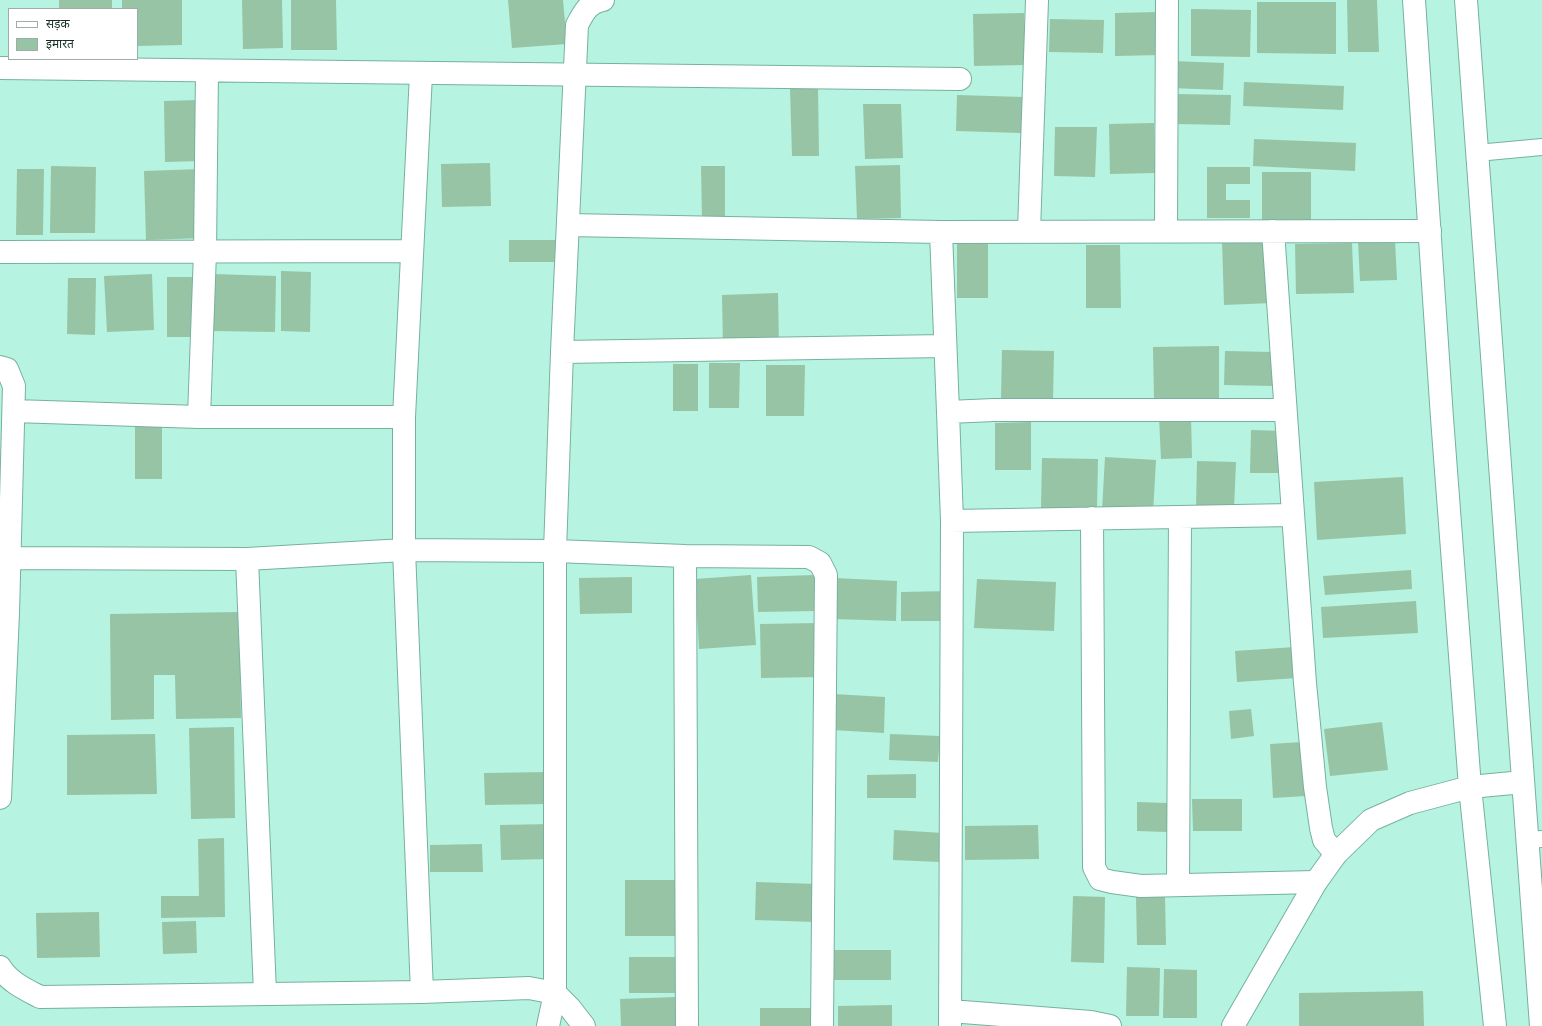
<!DOCTYPE html>
<html>
<head>
<meta charset="utf-8">
<style>
  body { margin:0 }
  #map { position:relative; width:1542px; height:1026px; overflow:hidden; background:#b6f3e0; font-family:"Golos Text","Noto Sans Devanagari",sans-serif }
  canvas { display:block }
  .legend { position:absolute; left:8px; top:8px; width:130px; height:52px; box-sizing:border-box; background:#fff; border:1px solid #a1aba8; margin:0; padding:5px 7px; list-style:none; font-size:12px; color:#132c25 }
  .legend li { display:flex; align-items:center; gap:8px; height:20px }
  .legend b { width:20px; border:1px solid #a1aba8 }
</style>
</head>
<body>
<div id="map">
<canvas width="1542" height="1026"></canvas>
<ul class="legend">
<li><b style="height:5px;background:#fff"></b>सड़क</li>
<li><b style="height:11px;background:#97c4a4"></b>इमारत</li>
</ul>
</div>
<script>
const ctx = document.querySelector('canvas').getContext('2d');
ctx.lineJoin = 'round';
function fill(path, color) { ctx.fillStyle = color; ctx.fill(path, 'evenodd'); }
function stroke(path, color, width, dash) { ctx.strokeStyle = color; ctx.lineWidth = width; ctx.lineCap = dash ? 'butt' : 'round'; ctx.setLineDash(dash || []); ctx.stroke(path); }
fill(new Path2D(`
  M59,0H112V9H59Z
  M122,0H182V45L137,46V9H122Z
  M242,0H282L283,48L243,49Z
  M291,0H336L337,50H291Z
  M508,0H563L567,44L512,48Z
  M1347,0H1377L1379,52H1348Z
  M1257,2H1336V54L1257,53Z
  M1191,9L1251,10L1250,57L1191,56Z
  M1159,12L1161,55L1115,56V13Z
  M1024,13L1025,65L974,66L973,14Z
  M1050,19L1104,20L1103,53L1049,52Z
  M1172,61L1224,63L1223,90L1171,88Z
  M1244,82L1344,86L1343,110L1243,106Z
  M818,87L819,156H792L790,88Z
  M1175,94L1231,95L1230,125L1175,124Z
  M957,95L1023,97L1021,133L956,131Z
  M198,100L200,161L165,162L164,101Z
  M863,104H901L903,158L865,159Z
  M1154,123L1155,173L1110,174L1109,124Z
  M1055,127H1097L1095,177L1054,176Z
  M1254,139L1356,143L1355,171L1253,166Z
  M490,163L491,206L442,207L441,164Z
  M900,165L901,218L857,219L855,166Z
  M51,166L96,167L95,233H50Z
  M701,166H725V220H702Z
  M1207,167H1250V184H1226V200H1250V218H1207Z
  M17,169H44L43,235H16Z
  M201,169L203,238L146,240L144,171Z
  M1262,172H1311V224H1262Z
  M957,234H988V298H957Z
  M1270,238L1272,303L1224,305L1222,240Z
  M509,240H559V262H509Z
  M1395,240L1397,280L1360,281L1358,241Z
  M1352,243L1354,293L1296,294L1295,244Z
  M1086,245H1120L1121,308H1086Z
  M281,271L311,272L310,332L281,331Z
  M152,274L154,330L107,332L104,276Z
  M213,274L276,276L275,332L212,331Z
  M167,277H198V337H167Z
  M68,278H96L95,335L67,334Z
  M778,293L779,347L723,348L722,295Z
  M1219,346V398H1154L1153,347Z
  M1002,350L1054,351L1053,400L1001,398Z
  M1225,351L1273,352V386L1224,385Z
  M709,363H740L739,408H709Z
  M673,364H698V411H673Z
  M766,365H805L804,416H766Z
  M1191,416L1192,458L1161,459L1159,417Z
  M1031,422V470H995V423Z
  M135,427H162V479H135Z
  M1251,430L1285,431L1284,473H1250Z
  M1105,457L1156,460L1153,514L1102,511Z
  M1042,458L1098,459L1097,509L1041,508Z
  M1197,461L1236,462L1234,509L1196,507Z
  M1403,477L1406,534L1317,540L1314,482Z
  M1411,570L1412,589L1325,595L1323,576Z
  M751,575L756,645L699,649L695,579Z
  M814,575L815,611L758,612L757,577Z
  M632,577V613L580,614L579,578Z
  M835,578L897,581L896,621L834,619Z
  M977,579L1056,582L1054,631L974,628Z
  M951,591V621H901V592Z
  M1416,601L1418,633L1323,638L1321,607Z
  M239,612L241,718L176,719L175,675H154V719L111,720L110,614Z
  M819,623L820,677L761,678L760,624Z
  M1295,647L1297,678L1237,682L1235,651Z
  M834,694L885,697L884,733L832,730Z
  M1251,709L1254,736L1231,739L1229,711Z
  M1382,722L1388,770L1330,776L1324,729Z
  M234,727L235,818L191,819L189,728Z
  M155,734L157,794L67,795V735Z
  M890,734L940,736L938,762L889,760Z
  M1302,742L1306,796L1273,798L1270,744Z
  M549,772L550,804L485,805L484,773Z
  M916,774V798H867V775Z
  M1192,799H1242V831H1193Z
  M1137,802L1168,803L1167,832L1137,831Z
  M552,824L553,859L501,860L500,825Z
  M1038,825L1039,859L965,860V826Z
  M894,830L943,833L941,862L893,860Z
  M224,838L225,917L161,918V896H199L198,839Z
  M482,844L483,872H430V845Z
  M625,880H678V936H625Z
  M756,882L817,884L816,922L755,920Z
  M1073,896L1105,897L1104,963L1071,962Z
  M1136,897H1165L1166,945H1137Z
  M99,912L100,957L37,958L36,913Z
  M196,921L197,953L163,954L162,922Z
  M832,950H891V980H832Z
  M629,957H678V993H629Z
  M1127,967L1160,968L1159,1016H1126Z
  M1164,969L1197,970V1018H1163Z
  M1423,991L1424,1026H1299V993Z
  M676,997L677,1026H621L620,999Z
  M892,1005V1026H838V1006Z
  M760,1008H814V1026H760Z`), '#97c4a4');
const service = new Path2D(`
  M1477,153L1542,147
  M1527,840L1542,839`);
const minor = new Path2D(`
  M0,68L960,79
  M421,74L404,417V550L422,992
  M568,225L941,232L1430,231
  M1029,231L1037,0
  M1166,231L1167,0
  M1273,231L1305,683L1315,787L1321,828L1324,840L1336,854
  M941,232L948,412L994,410H1285
  M0,252L412,251
  M562,352L945,346
  M0,367L7,369L14,386L8,613L0,798
  M14,411L199,417H404
  M948,412L952,521L950,1026
  M199,417L205,252L207,71
  M1092,518L1094,867L1100,879L1112,882L1141,886L1316,882
  M952,521L1292,515
  M685,556L687,1026
  M9,558L247,559L404,550L555,551L685,556L809,557L820,563L826,575L822,1026
  M247,559L265,993
  M1178,885L1180,517
  M0,967C9,982 25,989 40,997L422,992L529,988L555,993L570,1008L584,1026
  M950,1011L1091,1022L1110,1026
  M548,1026L555,993V551L562,352L577,25C584,12 588,3 603,0`);
const tertiary = new Path2D(`
  M1414,0L1442,418L1470,787L1495,1026
  M1466,0L1541,1026
  M1233,1026L1316,882L1336,854L1371,820L1410,803L1470,787L1523,782`);
stroke(service, '#76b1a0', 18);
stroke(minor, '#76b1a0', 24);
stroke(tertiary, '#76b1a0', 24);
stroke(service, '#fff', 16);
stroke(minor, '#fff', 22);
stroke(tertiary, '#fff', 22);
</script>
</body>
</html>
